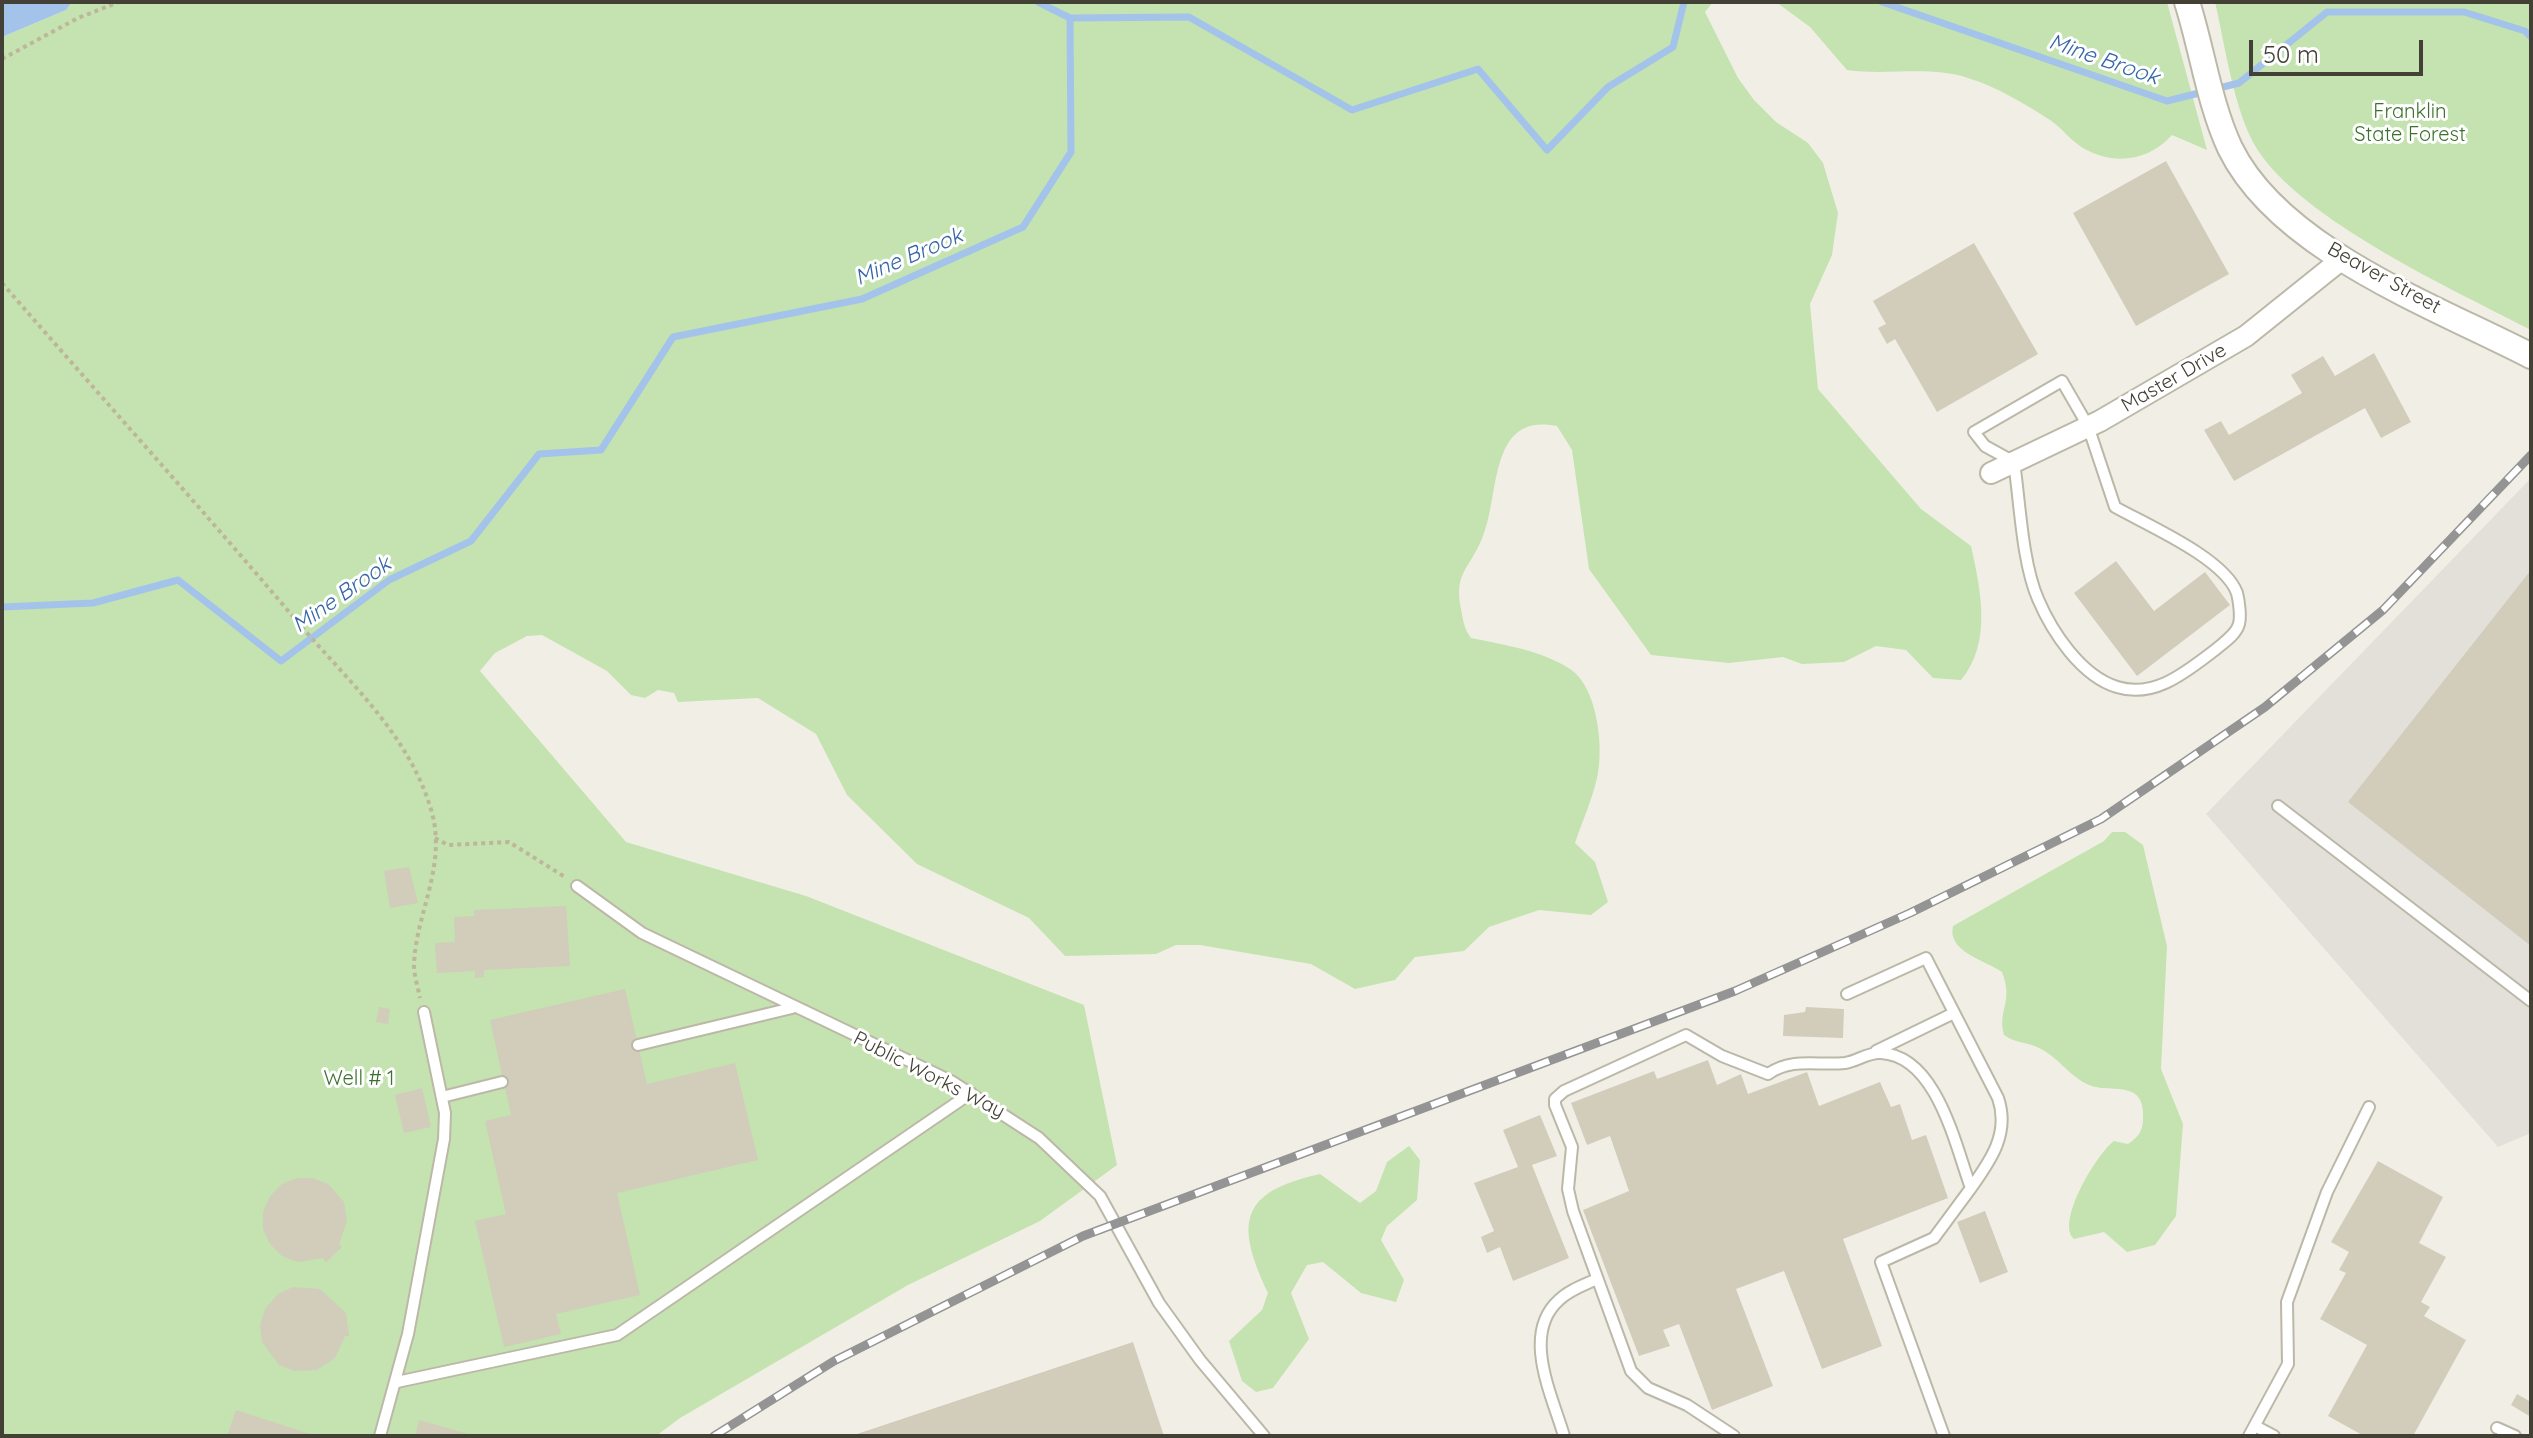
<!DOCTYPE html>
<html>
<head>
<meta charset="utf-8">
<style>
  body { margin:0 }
  #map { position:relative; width:2533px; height:1438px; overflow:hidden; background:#f1efe5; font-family:Quicksand,sans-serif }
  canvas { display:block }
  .frame { position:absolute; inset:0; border:4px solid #434035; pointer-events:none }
  .scale { position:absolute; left:2249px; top:40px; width:174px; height:36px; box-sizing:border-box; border:4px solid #434035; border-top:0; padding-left:10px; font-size:24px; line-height:28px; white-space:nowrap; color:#434035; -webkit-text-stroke:6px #fff; paint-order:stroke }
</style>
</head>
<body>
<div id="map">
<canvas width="2533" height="1438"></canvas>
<div class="frame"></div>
<div class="scale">50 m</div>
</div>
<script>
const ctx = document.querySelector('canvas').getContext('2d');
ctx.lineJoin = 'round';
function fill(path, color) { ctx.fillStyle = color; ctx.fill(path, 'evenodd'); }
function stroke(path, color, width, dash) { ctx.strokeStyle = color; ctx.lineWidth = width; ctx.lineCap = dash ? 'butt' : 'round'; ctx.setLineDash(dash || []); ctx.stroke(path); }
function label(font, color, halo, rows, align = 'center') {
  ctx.font = font + ' Quicksand,sans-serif'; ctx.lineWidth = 6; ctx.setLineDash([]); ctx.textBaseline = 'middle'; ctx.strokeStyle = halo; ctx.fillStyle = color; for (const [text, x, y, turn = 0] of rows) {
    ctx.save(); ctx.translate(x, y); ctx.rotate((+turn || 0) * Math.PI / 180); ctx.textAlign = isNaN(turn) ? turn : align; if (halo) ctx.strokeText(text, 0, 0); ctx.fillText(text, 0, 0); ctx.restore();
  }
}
fill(new Path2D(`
  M2531,478V1133L2498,1147L2206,814Z`), '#e3e0da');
fill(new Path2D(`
  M72,2H1713L1705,12L1738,78L1754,100L1776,122L1808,143L1823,163L1838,213L1832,255L1810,304L1818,389L1921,509L1971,546C1981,591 1992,643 1961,680L1933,678L1906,650L1876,646L1844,662L1802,664L1783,657L1729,663L1651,655L1589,569L1572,450L1557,426C1488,412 1500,495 1483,536C1471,568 1453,572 1461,609C1463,620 1464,629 1471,638C1505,645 1541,650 1570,669C1598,687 1604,749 1597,778C1592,800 1582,822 1575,843L1595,862L1608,902L1591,915L1539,910L1489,927L1464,951L1415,957L1395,980L1355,989L1311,964L1200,945H1176L1156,954L1065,956L1029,918L917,864L847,795L816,734L758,698L678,702L674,693L658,690L645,698L631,695L607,671L542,635L527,636L495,653L480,671L626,842L806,896L1084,1005L1117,1165L1040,1221L908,1285L680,1418L656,1436H2V37L66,10Z
  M1776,2H2167L2207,150L2172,135C2149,161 2114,166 2083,148C2071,141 2062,128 2050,120C2027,105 1995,86 1968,78C1928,65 1888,76 1847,70L1810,27Z
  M2215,2H2531V330C2454,290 2303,221 2257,149C2234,112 2225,45 2215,2Z
  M2112,832H2125L2143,845L2167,946L2161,1069L2183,1124L2176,1216L2155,1245L2127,1252L2104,1232L2074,1239C2055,1223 2097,1153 2114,1141L2128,1144C2138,1137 2143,1131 2143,1119C2146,1078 2110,1094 2089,1085C2070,1077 2057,1056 2039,1048C2027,1042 2014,1043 2004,1035C1997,1010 2014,1003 2002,972C1985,960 1947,952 1953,926L2104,841Z
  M1409,1146L1420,1160L1417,1200L1387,1226L1381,1240L1404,1280L1396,1302L1361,1293L1323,1262L1307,1265L1291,1293L1309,1339L1273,1388L1256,1392L1242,1381L1229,1341L1262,1310L1268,1293C1235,1223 1239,1192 1320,1174L1360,1203L1376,1191L1387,1162Z`), '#c4e3b0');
fill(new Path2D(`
  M2,2H72L66,10L2,37Z`), '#a4c3eb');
stroke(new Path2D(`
  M1038,2L1070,18
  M1882,2L2167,101L2239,83L2327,12H2464L2525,31L2531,37
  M2,607L93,603L178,580L281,661L389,580L471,541L539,454L601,450L673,337L862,299L1023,227L1071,152L1070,18L1189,17L1352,110L1478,69L1547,150L1608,87L1673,47L1684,2`), '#a4c3eb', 7);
fill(new Path2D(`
  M2166,161L2229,274L2136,326L2073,213Z
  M1974,243L2038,354L1937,412L1895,339L1887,344L1878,328L1886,324L1873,301Z
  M2374,353L2411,422L2381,438L2365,408L2234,481L2204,430L2221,421L2229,435L2302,393L2291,375L2323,356L2335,376Z
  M2116,561L2154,611L2205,572L2230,605L2137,676L2074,593Z
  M2531,570V946L2348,802Z
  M409,867L418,903L390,908L384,871Z
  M566,906L570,966L484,970V977L475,978V971L437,973L435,943L455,942L454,917L474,916V910Z
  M625,989L647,1084L735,1063L758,1160L617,1193L640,1295L556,1314L561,1334L504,1347L475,1221L506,1214L485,1121L511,1115L490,1020Z
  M379,1007L390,1009L388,1024L376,1022Z
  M1806,1007L1844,1009L1843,1038L1783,1036L1784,1015L1805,1012Z
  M1708,1060L1717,1085L1741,1074L1748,1094L1807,1072L1819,1106L1880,1082L1891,1107L1900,1104L1912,1140L1926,1135L1948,1198L1843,1239L1882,1346L1822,1369L1784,1271L1736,1289L1773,1386L1712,1410L1679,1324L1663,1330L1670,1346L1639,1356L1583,1210L1629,1191L1610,1136L1587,1145L1571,1103L1654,1071L1657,1079Z
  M422,1088L431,1127L404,1133L395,1095Z
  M1540,1115L1557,1156L1532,1165L1569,1258L1513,1281L1500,1247L1487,1253L1481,1237L1494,1231L1474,1183L1518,1167L1503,1130Z
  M2378,1161L2443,1197L2419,1243L2446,1257L2421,1302L2430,1307L2424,1316L2466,1340L2413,1436H2364L2328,1416L2367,1345L2320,1319L2346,1273L2339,1270L2349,1252L2331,1242Z
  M297,1178H312L328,1184L344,1202L347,1220L339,1245L342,1247L326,1262L323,1258L298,1262L282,1256L270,1244L263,1229V1212L270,1196L282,1184Z
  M1985,1211L2008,1272L1980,1283L1957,1222Z
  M293,1287L320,1289L346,1313L349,1336H345L335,1358L317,1370L295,1371L279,1365L262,1342L260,1325L265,1309L278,1294Z
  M1133,1342L1164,1436H854V1435Z
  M2517,1394L2531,1402V1417L2511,1405Z
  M236,1410L313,1435V1436H227Z
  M419,1420L468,1434L467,1436H415Z`), '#d2ccbb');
const service = new Path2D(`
  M2062,381L2088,426L2115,507C2147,525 2224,558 2237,593C2239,601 2241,616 2239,624C2236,635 2223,643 2215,650C2187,671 2155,699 2117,687C2081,676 2052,632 2038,599C2022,562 2020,503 2014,462L1985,446L1974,432Z
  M2278,806L2531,1001
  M577,886L642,933L951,1081L1039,1138L1100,1196L1159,1303L1200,1360L1264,1436
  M1847,994L1926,958L1998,1098C2010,1133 1991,1160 1971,1188
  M638,1045L792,1008
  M1876,1051L1954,1013
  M442,1097L502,1082
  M397,1382L617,1335L971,1093
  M2255,1426L2274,1436
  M2497,1428L2515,1436
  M380,1436L408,1334L444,1139L445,1113L424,1012
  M1564,1436C1552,1395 1521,1334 1559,1300C1569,1290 1584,1285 1597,1279
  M1734,1436L1687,1405L1648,1388L1631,1371L1573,1211L1568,1189L1572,1147L1555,1105V1099L1564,1091L1686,1035L1722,1056L1768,1074C1793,1057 1817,1066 1845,1063C1858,1061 1868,1052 1881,1053C1937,1056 1955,1145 1971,1188L1934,1238L1881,1262L1944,1436
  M2249,1436L2288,1364L2287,1302L2327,1192L2369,1107`);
const minor = new Path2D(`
  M1991,473L2100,421L2246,336L2342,259`);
const tertiary = new Path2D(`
  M2187,2C2202,49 2209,103 2230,148C2279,249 2434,306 2531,356`);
stroke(service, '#bcb8a8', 14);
stroke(minor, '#bcb8a8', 24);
stroke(tertiary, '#bcb8a8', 28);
stroke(new Path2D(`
  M2,59L78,18L119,2
  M2,283C101,397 203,510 301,626C350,683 411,737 432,813C447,868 414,917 414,968C415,978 418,988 420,998
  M435,838L448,845L509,842L565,877`), '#bdb69a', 4, [4, 4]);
stroke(service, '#fff', 10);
stroke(minor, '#fff', 20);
stroke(tertiary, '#fff', 24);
const rail = new Path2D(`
  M714,1436L834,1361L1083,1236L1735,991L1910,913L2101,819L2265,707L2383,610L2531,455`);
stroke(rail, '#949494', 9);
stroke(rail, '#fff', 6, [18]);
label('20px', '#3c712c', '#fff', [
  ["Franklin",2410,112],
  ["State Forest",2410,135],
  ["Well # 1",359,1079]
]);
label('20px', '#434035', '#fff', [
  ["Beaver Street",2384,278,29],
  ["Master Drive",2174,378,-30],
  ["Public Works Way",929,1075,27]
]);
label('italic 22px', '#3566a8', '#fff', [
  ["Mine Brook",2104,60,19],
  ["Mine Brook",909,257,-23],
  ["Mine Brook",342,595,-35]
]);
</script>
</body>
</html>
